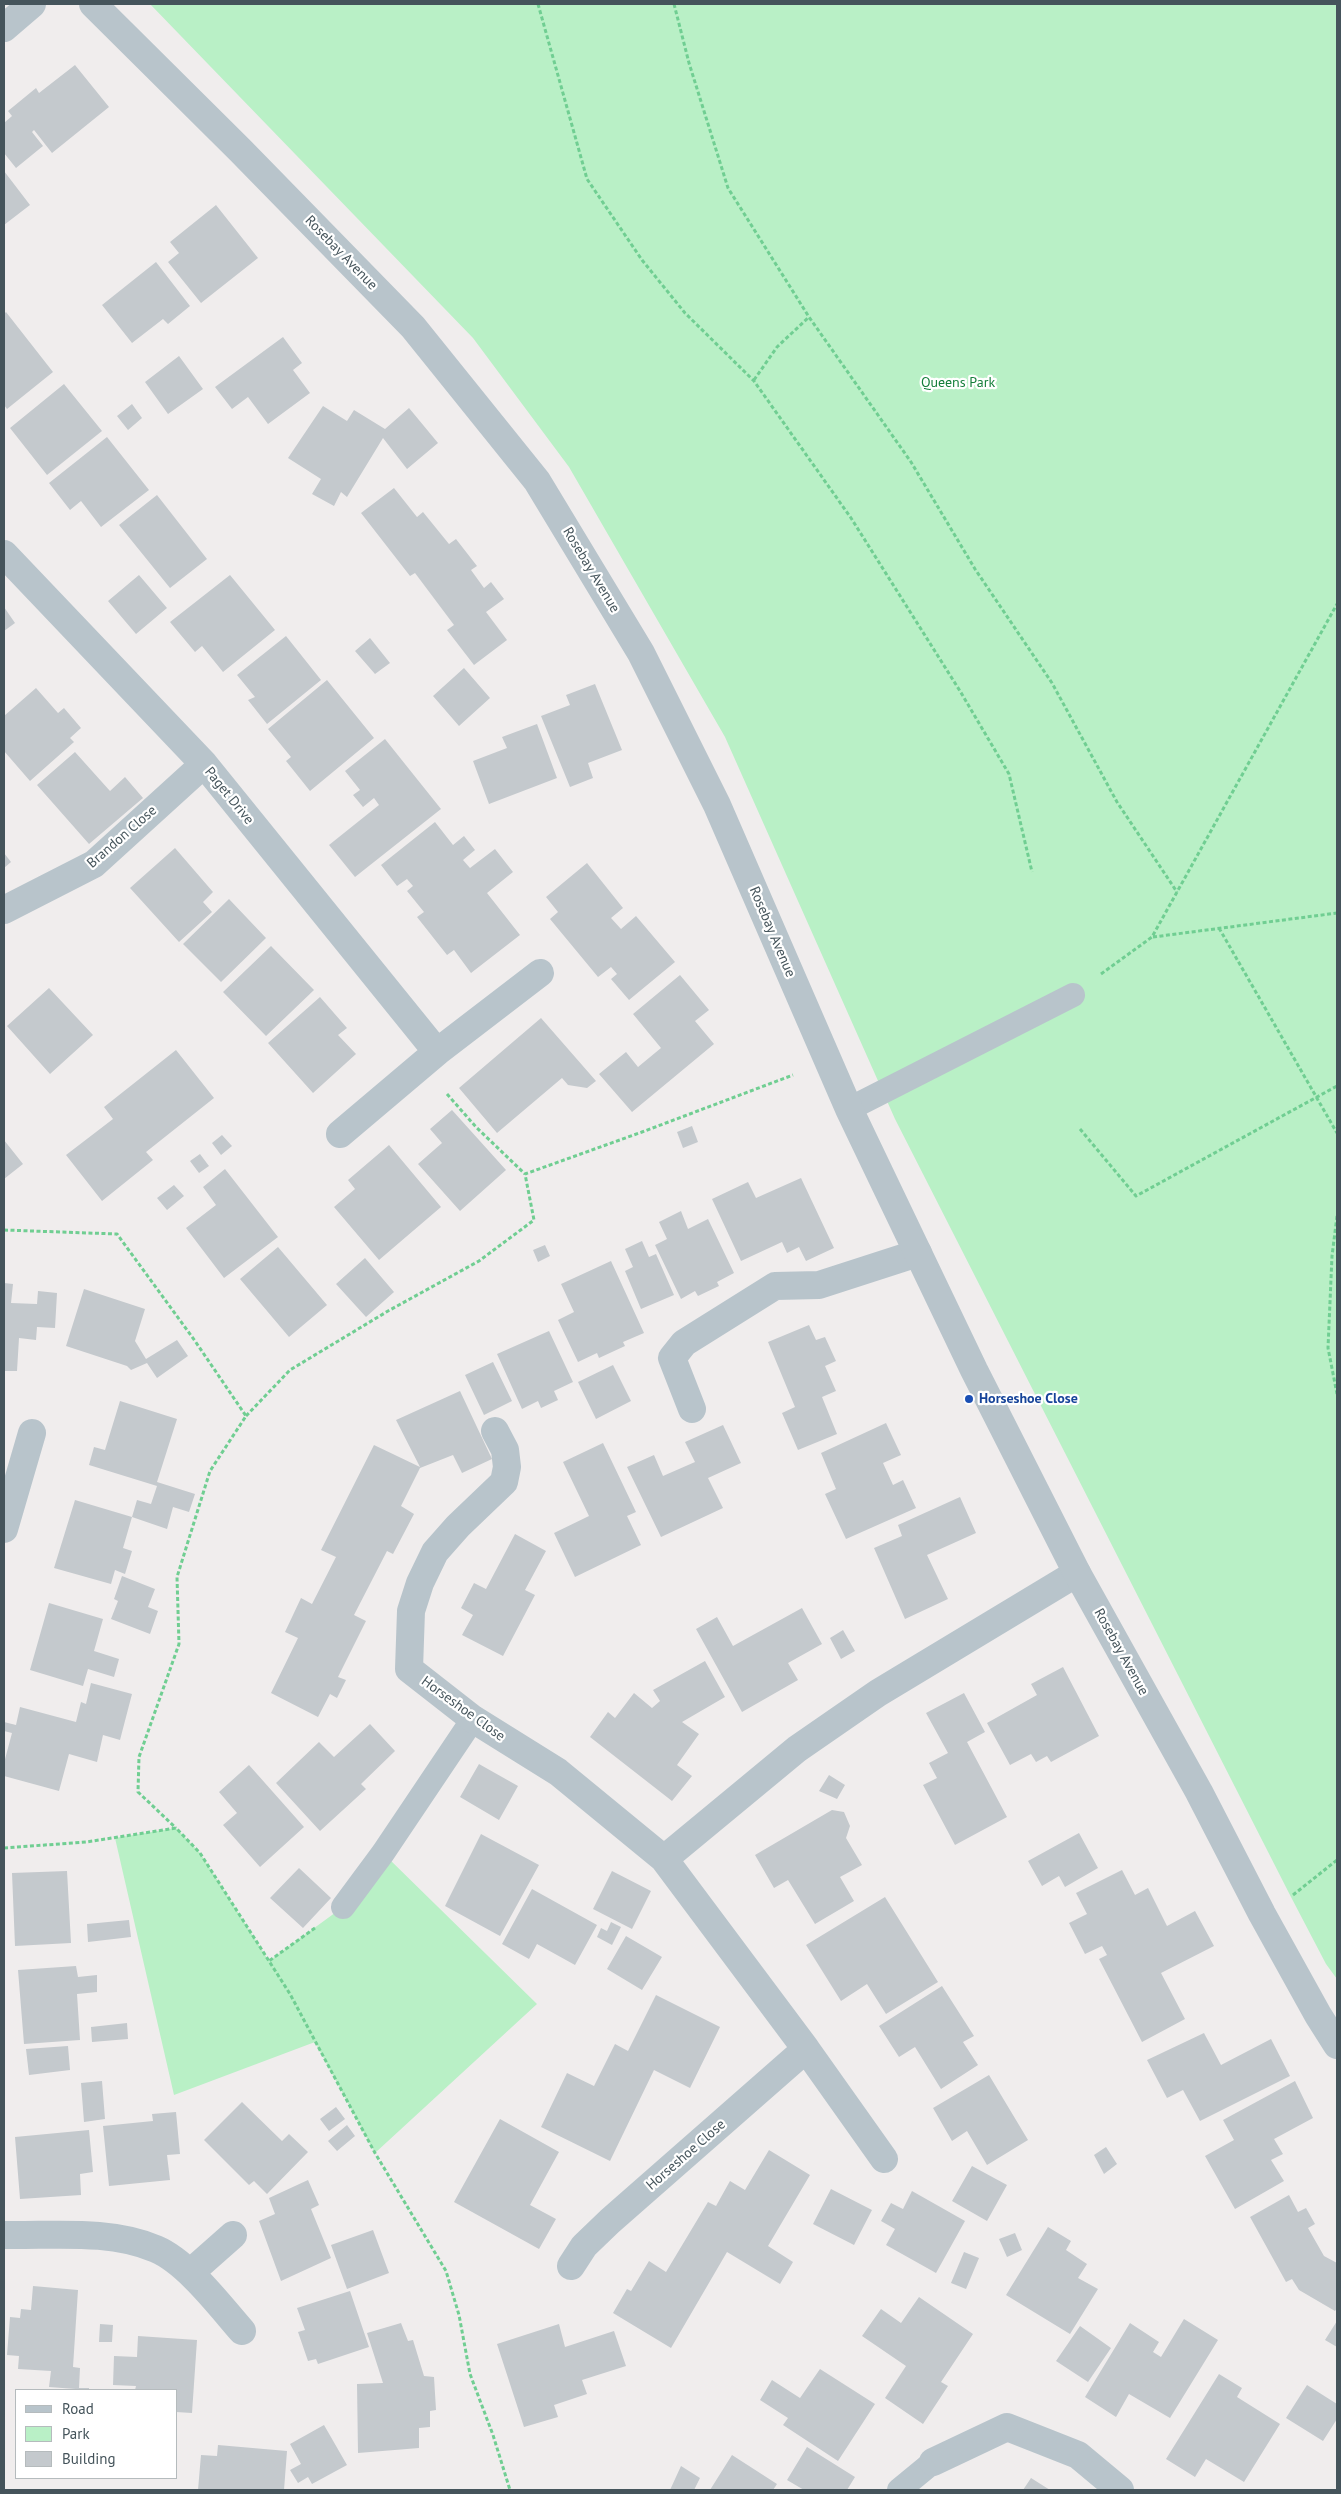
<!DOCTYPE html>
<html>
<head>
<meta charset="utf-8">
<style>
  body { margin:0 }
  #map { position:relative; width:1341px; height:2494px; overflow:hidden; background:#f0eded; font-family:"PT Sans",sans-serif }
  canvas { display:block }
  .frame { position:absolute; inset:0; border:5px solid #45545b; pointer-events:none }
  .legend { position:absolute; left:15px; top:2389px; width:162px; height:90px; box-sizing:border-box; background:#fff; border:1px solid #b5bbbd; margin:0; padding:6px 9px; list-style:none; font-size:15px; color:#45545b }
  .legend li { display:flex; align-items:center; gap:10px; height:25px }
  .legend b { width:25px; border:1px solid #b5bbbd }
</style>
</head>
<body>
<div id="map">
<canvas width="1341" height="2494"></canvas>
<div class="frame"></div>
<ul class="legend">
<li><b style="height:6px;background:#b8c4cb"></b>Road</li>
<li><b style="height:14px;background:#b9f0c6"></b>Park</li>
<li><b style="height:14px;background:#c4c9cd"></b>Building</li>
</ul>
</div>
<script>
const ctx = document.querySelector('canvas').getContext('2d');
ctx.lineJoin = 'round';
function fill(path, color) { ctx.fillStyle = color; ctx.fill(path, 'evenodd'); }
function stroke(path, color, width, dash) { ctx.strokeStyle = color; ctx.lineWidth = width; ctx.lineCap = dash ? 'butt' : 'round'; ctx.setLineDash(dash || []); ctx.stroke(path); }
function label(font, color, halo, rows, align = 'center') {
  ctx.font = font + ' "PT Sans",sans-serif'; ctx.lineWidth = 4.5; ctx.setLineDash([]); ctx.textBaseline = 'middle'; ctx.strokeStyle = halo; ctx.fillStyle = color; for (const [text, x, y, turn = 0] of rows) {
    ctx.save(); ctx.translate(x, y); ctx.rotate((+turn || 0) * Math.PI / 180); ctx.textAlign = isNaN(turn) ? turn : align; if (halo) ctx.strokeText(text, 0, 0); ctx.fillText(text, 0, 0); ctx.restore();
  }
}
fill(new Path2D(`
  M150,4H1337V1979L1326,1964L1291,1897L895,1119L725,737L569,467L473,338Z
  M176,1828L200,1853L269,1961L343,1907L386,1856L537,2004L375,2153L315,2042L174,2095L115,1838Z`), '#b9f0c6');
fill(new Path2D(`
  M75,65L109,107L52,153L34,130L32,132L43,146L16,168L4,153V123L12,116L8,111L36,88L39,93Z
  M4,171L30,205L4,225Z
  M216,205L258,258L201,303L168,262L179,253L170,242Z
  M156,262L190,306L168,324L163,319L132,343L102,305Z
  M6,312L53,372L7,409L4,405V314Z
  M283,337L302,363L293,370L310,393L268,424L248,397L232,409L215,387Z
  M179,356L203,389L168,414L145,382Z
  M64,384L102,431L47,475L10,428Z
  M132,404L142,418L128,430L117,416Z
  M323,406L347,421L354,410L385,429L409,408L438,443L407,469L383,438L347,497L341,492L334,506L312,494L321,479L288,458Z
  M107,437L149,490L101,527L81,501L70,510L49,483Z
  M394,488L417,517L423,512L449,544L456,539L477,566L471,570L484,588L491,582L504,599L486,612L507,640L474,665L447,630L454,625L415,573L410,576L361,513Z
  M157,495L207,559L170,588L119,525Z
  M139,575L167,608L136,634L108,601Z
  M230,575L275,630L223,672L202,646L195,652L170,622Z
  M4,607L15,623L4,631Z
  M286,636L321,680L267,724L248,700L255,697L237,675Z
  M370,638L390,663L375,674L355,651Z
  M464,668L490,698L459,726L433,696Z
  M327,680L374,738L310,791L286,761L291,757L268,729Z
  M595,684L622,750L588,763L593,778L570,787L541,716L570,705L566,695Z
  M36,688L58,713L64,708L81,728L70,738L74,742L30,781L4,751V716Z
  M537,724L557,778L489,804L473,761L507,748L502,737Z
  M385,739L441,809L355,877L329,845L379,805L374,798L363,807L353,795L360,790L345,771Z
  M75,752L110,791L125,777L143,798L89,844L37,785Z
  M435,822L453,845L464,836L475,850L463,860L470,868L495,849L513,872L487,893L520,935L471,973L454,950L447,955L417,917L424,912L407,891L413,886L407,879L397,886L381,865Z
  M175,848L213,892L203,902L212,912L179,942L130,888Z
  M4,853L11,862L4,868Z
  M587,863L623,908L611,918L621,929L636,916L675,962L629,1000L611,979L617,974L611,967L598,977L550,919L558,912L546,897Z
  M229,899L266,938L221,982L183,944Z
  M271,946L314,990L266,1036L223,992Z
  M680,975L709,1010L695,1021L714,1044L632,1112L599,1074L626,1052L638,1067L661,1048L633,1014Z
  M49,988L93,1035L50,1074L7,1026Z
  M320,997L347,1028L338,1035L356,1054L313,1093L268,1043Z
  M541,1018L596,1081L587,1088L568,1085L562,1078L497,1133L459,1088Z
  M176,1050L214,1098L146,1152L153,1160L102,1201L66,1155L113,1119L104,1107Z
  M452,1110L506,1170L460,1211L418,1164L442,1143L430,1129Z
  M692,1126L698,1142L683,1148L677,1132Z
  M222,1135L232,1146L221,1155L212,1143Z
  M4,1140L23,1164L4,1179Z
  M389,1145L441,1207L379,1260L334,1207L355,1189L348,1180Z
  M200,1154L209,1166L199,1173L190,1161Z
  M225,1169L278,1237L224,1278L186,1228L216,1205L203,1187Z
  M801,1178L834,1248L806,1261L799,1247L787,1253L782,1242L741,1261L712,1199L748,1182L756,1198Z
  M174,1185L184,1196L167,1210L157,1198Z
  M681,1211L688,1229L708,1219L734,1273L717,1282L719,1286L698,1296L695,1291L681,1299L655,1245L667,1239L659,1222Z
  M642,1241L649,1257L656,1254L674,1295L641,1309L625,1271L633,1267L625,1249Z
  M545,1245L550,1256L538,1262L533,1250Z
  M278,1247L327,1305L289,1337L240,1279Z
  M365,1258L394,1292L366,1317L336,1284Z
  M611,1261L644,1333L623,1342L625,1346L599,1358L597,1353L578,1362L558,1320L574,1312L561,1284Z
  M4,1283L13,1284L11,1303L37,1304L38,1291L57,1293L55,1328L37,1327L36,1340L19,1338L17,1371H4Z
  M84,1289L145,1309L135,1341L146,1359L177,1340L188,1356L157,1378L147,1363L131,1370L127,1366L66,1346Z
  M809,1325L816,1340L825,1337L836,1361L825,1366L836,1391L822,1397L837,1434L798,1450L782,1413L795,1407L768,1342Z
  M549,1331L573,1382L554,1391L558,1400L541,1408L538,1401L522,1409L497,1354Z
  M493,1362L512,1401L484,1415L465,1375Z
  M613,1365L631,1401L596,1419L578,1382Z
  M460,1391L492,1459L462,1473L453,1455L420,1468L401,1506L414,1514L393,1554L387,1551L354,1615L366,1621L338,1677L346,1680L337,1698L330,1694L318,1717L271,1693L298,1638L285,1632L301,1598L312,1604L336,1557L321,1550L374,1445L420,1467L396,1420Z
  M120,1401L177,1419L157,1482L195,1494L189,1512L173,1507L167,1529L132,1517L137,1500L151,1504L157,1486L89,1465L94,1447L105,1450Z
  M886,1423L901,1455L883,1463L893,1485L903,1480L916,1508L846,1539L825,1494L836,1489L821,1453Z
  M723,1425L741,1463L708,1478L723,1508L661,1537L627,1467L654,1455L663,1476L695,1462L685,1442Z
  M603,1443L636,1512L627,1516L641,1545L575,1577L554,1533L589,1516L563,1462Z
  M960,1497L976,1533L927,1555L948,1599L905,1619L874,1548L902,1536L898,1525Z
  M75,1500L132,1517L123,1548L132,1551L125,1574L115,1570L111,1584L54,1568Z
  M515,1534L546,1551L525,1590L535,1595L503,1656L462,1635L473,1615L461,1608L474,1583L486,1589Z
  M122,1576L155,1589L148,1607L158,1611L150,1634L111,1619L118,1601L114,1599Z
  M49,1603L103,1619L94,1651L119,1659L114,1677L88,1669L83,1686L30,1670Z
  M802,1608L822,1644L788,1663L798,1680L742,1712L696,1629L717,1617L733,1646Z
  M843,1630L855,1651L841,1659L830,1638Z
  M705,1661L725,1697L682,1722L699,1734L677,1765L692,1776L672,1801L590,1737L608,1712L615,1718L634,1693L652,1708L660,1701L653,1690Z
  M1063,1667L1099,1736L1051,1762L1047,1756L1036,1762L1031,1754L1010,1765L987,1723L1037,1695L1031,1684Z
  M91,1683L132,1694L120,1740L103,1735L97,1762L69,1754L59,1791L4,1776V1763L12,1733L4,1731V1722L16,1725L20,1707L76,1722L81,1702L86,1704Z
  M964,1693L985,1732L967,1742L1007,1817L955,1845L923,1785L937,1778L929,1763L948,1753L926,1713Z
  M370,1724L395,1751L361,1784L366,1789L320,1831L276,1783L319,1742L334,1757Z
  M479,1764L518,1786L499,1820L460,1797Z
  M249,1765L304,1827L260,1867L223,1825L237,1813L219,1792Z
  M829,1775L845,1785L837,1799L819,1791Z
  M832,1810L844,1812L850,1826L846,1838L862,1865L840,1877L854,1901L815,1924L788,1880L774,1888L755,1855Z
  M1079,1833L1098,1868L1065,1887L1059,1876L1042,1886L1028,1861Z
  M481,1834L539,1865L500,1936L445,1906Z
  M299,1868L331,1898L303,1928L270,1898Z
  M1122,1870L1135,1895L1148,1888L1167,1926L1195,1911L1214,1946L1161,1973L1185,2019L1142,2042L1099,1959L1107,1955L1102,1946L1085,1954L1069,1923L1087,1914L1076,1893Z
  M67,1871L71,1943L15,1946L12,1873Z
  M612,1871L651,1891L632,1929L593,1909Z
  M532,1889L597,1925L575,1965L537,1944L529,1959L502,1944Z
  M885,1897L938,1982L886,2014L867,1984L841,2001L806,1945Z
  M129,1920L131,1937L88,1942L87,1924Z
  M611,1922L621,1927L612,1945L597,1937L601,1928L607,1931Z
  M626,1936L662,1957L642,1990L607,1969Z
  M76,1966L78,1977L97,1975V1992L77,1994L80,2040L24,2044L18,1970Z
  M942,1986L974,2036L963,2042L978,2065L941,2089L915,2047L899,2057L879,2026Z
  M656,1995L720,2027L690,2088L654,2070L610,2161L541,2127L567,2073L594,2086L615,2044L628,2051Z
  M127,2023L128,2039L92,2042L91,2027Z
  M1204,2033L1221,2065L1271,2039L1290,2076L1200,2121L1183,2090L1167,2098L1147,2060Z
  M68,2046L70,2070L29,2075L26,2049Z
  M989,2075L1028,2140L987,2165L967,2131L952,2141L933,2108Z
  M102,2081L105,2119L84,2122L81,2083Z
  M1295,2081L1313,2118L1274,2139L1283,2154L1271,2160L1284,2181L1235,2209L1205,2156L1234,2140L1223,2120Z
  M242,2102L282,2141L289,2134L308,2152L267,2194L254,2181L249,2185L204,2140Z
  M336,2107L345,2119L329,2131L320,2119Z
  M176,2112L180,2154L167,2155L170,2180L109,2186L103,2126L153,2121L152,2114Z
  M500,2119L559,2152L530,2205L556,2219L539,2249L454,2202Z
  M347,2125L355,2136L337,2151L328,2141Z
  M89,2130L93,2172L80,2174L81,2195L20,2199L15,2137Z
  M1106,2147L1117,2164L1104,2174L1094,2155Z
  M769,2150L810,2175L768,2246L793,2262L780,2284L727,2252L671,2348L613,2313L627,2289L631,2291L649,2261L666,2272L708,2202L716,2206L730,2181L745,2190Z
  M972,2166L1007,2185L987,2221L952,2201Z
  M308,2180L319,2205L311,2209L331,2258L281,2281L259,2221L275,2214L269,2198Z
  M831,2189L872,2210L854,2245L813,2224Z
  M912,2191L965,2221L936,2273L886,2245L895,2229L881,2221L891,2203L903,2209Z
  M1289,2195L1298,2212L1306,2208L1315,2224L1308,2228L1324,2256L1337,2263V2308L1335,2311L1299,2290L1292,2279L1286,2282L1250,2217Z
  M1048,2227L1071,2241L1066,2250L1087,2264L1078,2278L1098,2289L1070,2334L1006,2295Z
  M373,2230L389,2273L347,2289L331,2245Z
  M1015,2233L1022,2250L1007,2257L999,2239Z
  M964,2252L979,2258L966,2289L951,2283Z
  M33,2286L78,2290L73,2367L80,2368L79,2388H89V2390L49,2387L51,2371L18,2369L19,2356L7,2355L10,2317L20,2318L21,2309L31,2310Z
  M350,2291L369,2347L318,2364L316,2359L308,2361L298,2332L305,2330L297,2308Z
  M919,2297L973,2334L941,2382L948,2386L923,2424L885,2398L906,2366L862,2336L881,2309L901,2323Z
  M1184,2319L1218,2340L1170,2418L1129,2394L1116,2417L1085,2397L1130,2323L1159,2342L1153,2352L1161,2357Z
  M1337,2321V2347L1325,2340Z
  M401,2323L408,2341L413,2340L424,2376L434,2377L436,2410L430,2411V2427L419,2428V2448L358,2453L357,2384L383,2383L367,2333Z
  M100,2324L113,2325L112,2342H99Z
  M559,2324L565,2347L614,2331L626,2366L582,2380L587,2394L554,2405L558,2417L524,2427L497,2344Z
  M1080,2326L1111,2348L1088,2382L1056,2361Z
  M138,2336L197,2340L192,2413L176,2412V2390H135L136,2386L113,2385L114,2356L137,2357Z
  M820,2369L875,2404L838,2461L783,2425L788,2418L760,2400L772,2380L800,2398Z
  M1219,2374L1242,2388L1237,2397L1280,2424L1244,2482L1206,2459L1195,2477L1166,2459Z
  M1307,2385L1337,2404V2419L1323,2441L1286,2418Z
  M324,2425L347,2465L312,2484L308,2477L298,2483L290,2470L301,2464L290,2444Z
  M218,2445L287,2451L284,2490H198L201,2455L217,2456Z
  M807,2447L855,2477L847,2490H804L787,2480Z
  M732,2455L777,2484L773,2490H710Z
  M681,2466L700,2478L694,2490H670Z
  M1031,2478L1050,2490H1023Z`), '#c4c9cd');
stroke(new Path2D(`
  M538,4L587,179L642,260L685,313L754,381L851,518L960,691L1009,774L1032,872
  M674,4L689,63L728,188L809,317L911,462L975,569L1052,683L1117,802L1177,892
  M754,380L777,347L809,317
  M1219,928L1337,1133
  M1153,937L1337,913
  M1101,974L1152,937L1337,604
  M447,1094L476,1127L525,1174
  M1080,1129L1136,1196L1337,1086
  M1337,1216L1332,1256L1328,1348L1337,1394
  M4,1230L117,1234L195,1341L246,1416L210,1471L177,1577L179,1644L139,1757L138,1792L176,1828
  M246,1416L290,1370L388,1311L479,1261L534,1220L525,1174L642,1132L793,1075
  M4,1848L86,1842L176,1828L200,1853L269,1961
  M1293,1895L1337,1860
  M315,1928L269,1961L290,1994L375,2153L446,2271L459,2315L470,2374L493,2435L510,2490`), '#70ce92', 3, [4, 2.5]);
stroke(new Path2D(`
  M849,1109L1073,995
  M343,1907L383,1853L473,1719
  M899,2490L933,2462`), '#b8c4cb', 24);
stroke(new Path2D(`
  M4,28L32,4
  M4,554L204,764L437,1052
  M4,910L94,864L204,764
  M340,1134L437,1052L540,973
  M692,1409L672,1358L684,1343L775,1286L819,1285L918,1253
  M495,1431L505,1450L507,1467L504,1482L458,1526L435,1552L420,1583L411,1611L409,1669L473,1719L558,1772L664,1859
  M4,1529L32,1433
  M884,2159L806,2049L664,1859L797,1749L878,1693L1077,1573
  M4,2235C53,2236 110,2229 156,2249C187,2262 220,2306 242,2331
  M571,2266L584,2246L610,2221L806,2049
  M190,2273L233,2235
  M933,2462L1007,2427L1078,2455L1120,2490`), '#b8c4cb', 28);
stroke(new Path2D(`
  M93,4L240,150L413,327L537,481L641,653L717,805L849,1109L974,1370L1077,1573L1199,1792L1262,1914L1318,2015L1337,2045`), '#b8c4cb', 28);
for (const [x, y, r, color] of [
  [969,1399,5,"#1a4fb4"]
]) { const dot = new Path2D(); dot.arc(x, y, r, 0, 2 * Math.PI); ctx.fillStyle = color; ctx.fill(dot); stroke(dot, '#fff', 2); }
label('14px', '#45545b', '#fff', [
  ["Rosebay Avenue",341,253,46],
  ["Rosebay Avenue",591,570,59],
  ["Paget Drive",229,796,51],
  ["Brandon Close",122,837,-41],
  ["Rosebay Avenue",772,932,67],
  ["Rosebay Avenue",1121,1652,61],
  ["Horseshoe Close",463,1709,36],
  ["Horseshoe Close",686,2155,-41]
]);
label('14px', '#147e3a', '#fff', [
  ["Queens Park",958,383]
]);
label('bold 14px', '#164399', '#fff', [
  ["Horseshoe Close",979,1399]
], 'left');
</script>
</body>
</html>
